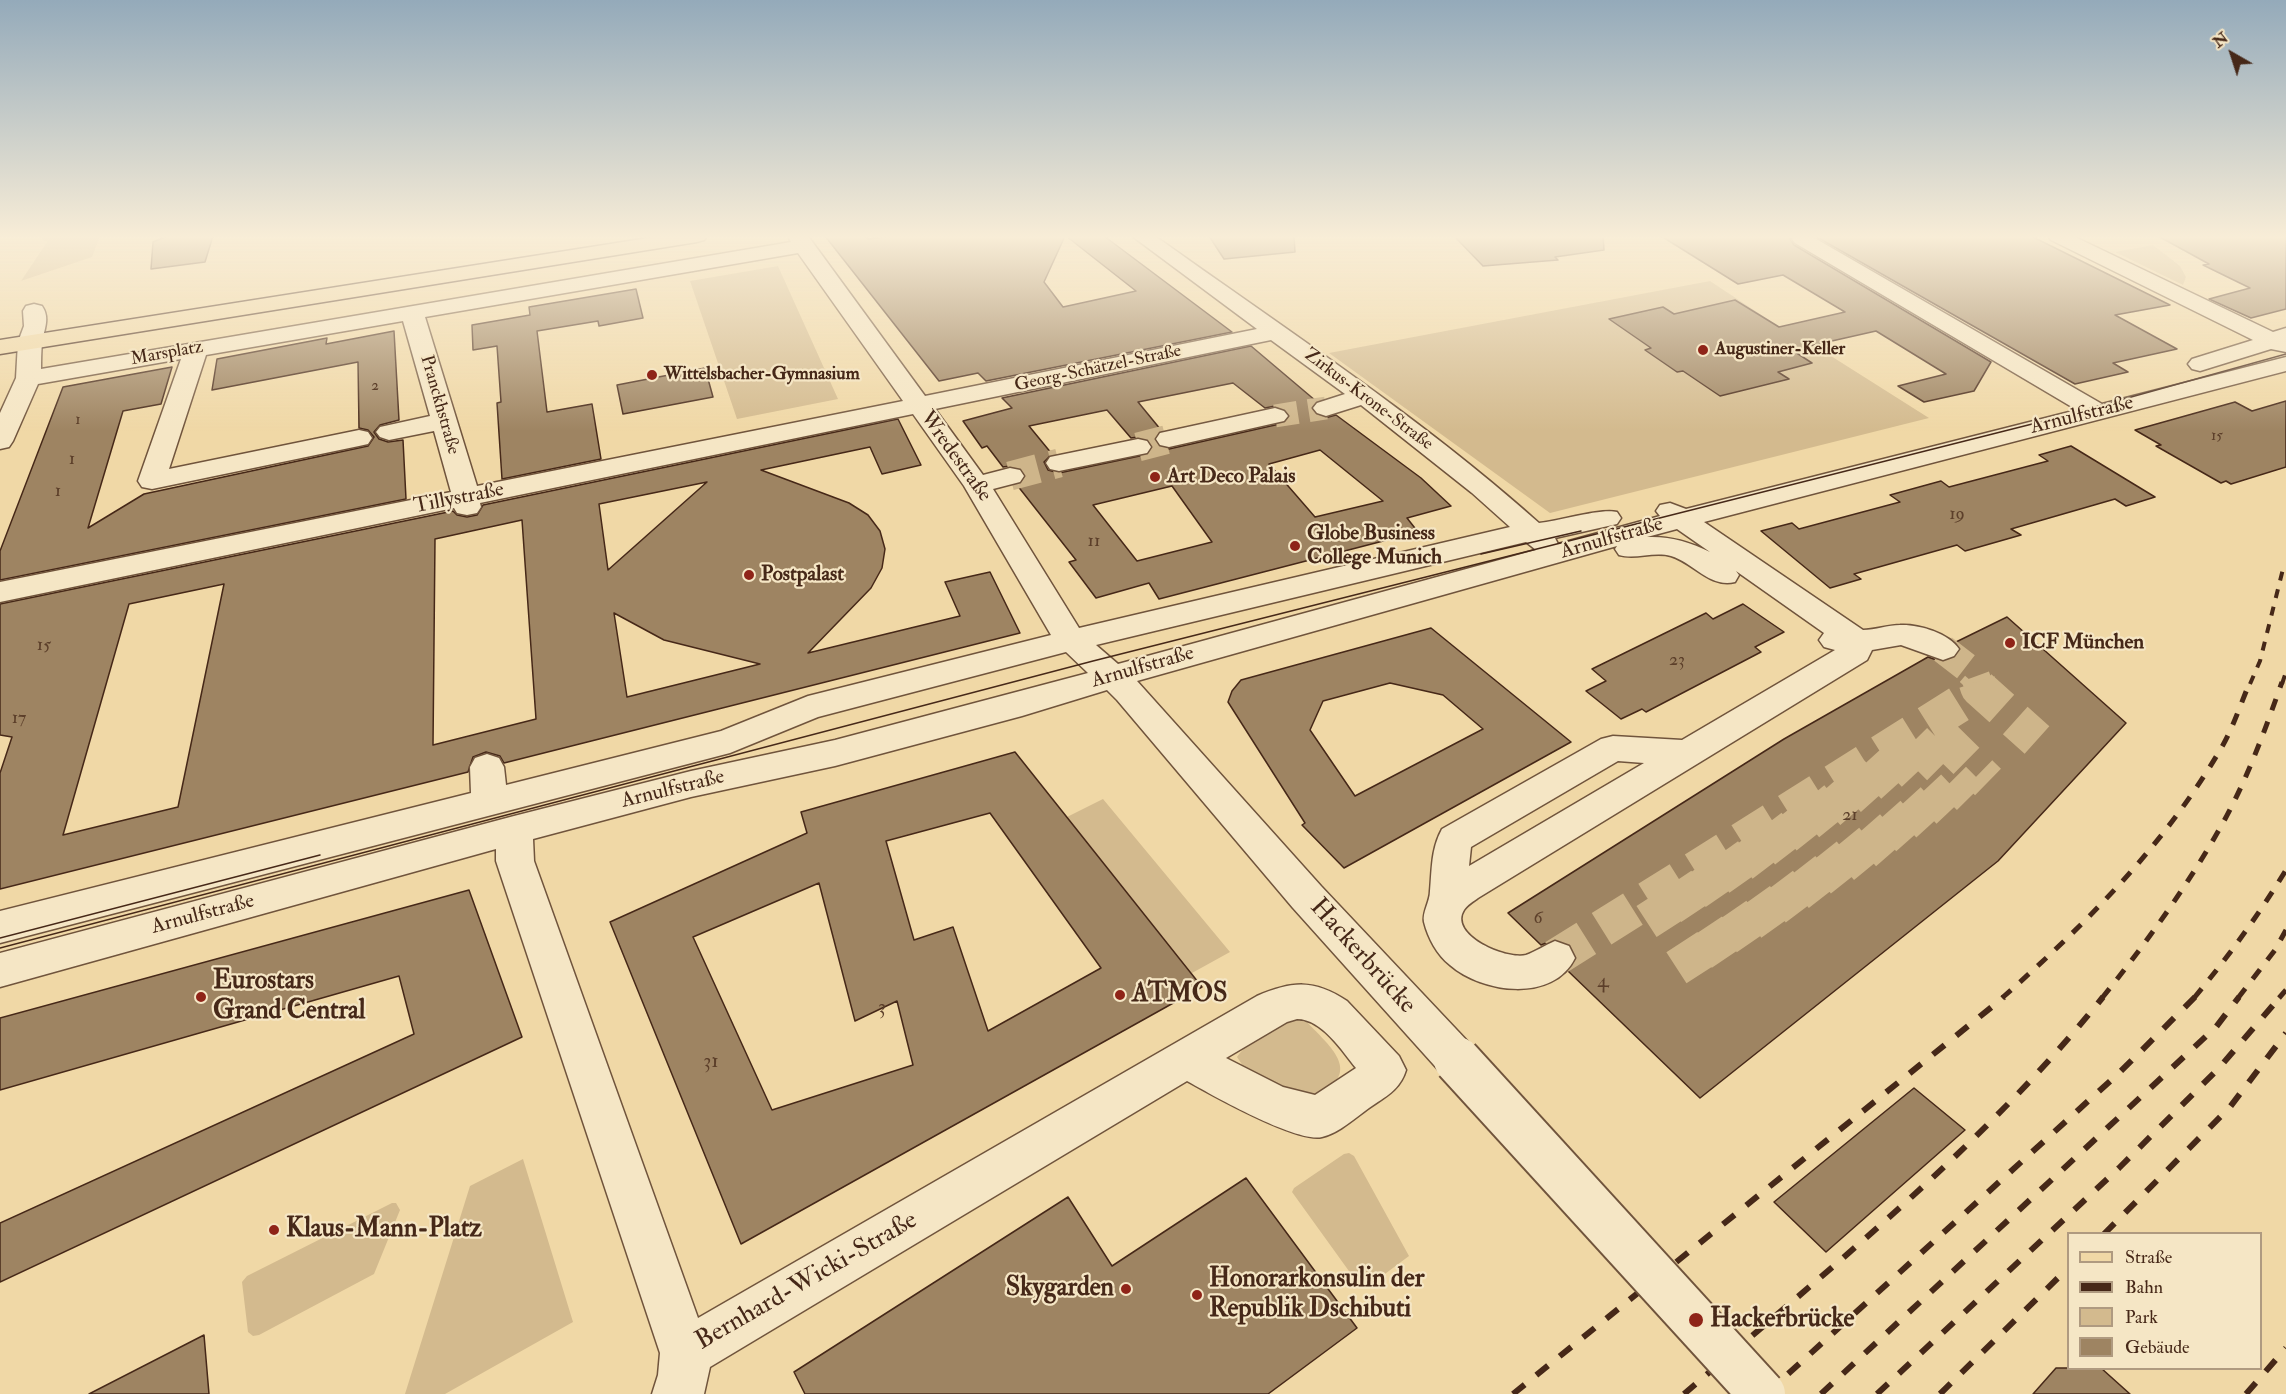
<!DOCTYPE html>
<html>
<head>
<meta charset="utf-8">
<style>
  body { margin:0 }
  #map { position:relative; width:2286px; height:1394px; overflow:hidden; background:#f0d8a6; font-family:"IM FELL Double Pica",serif }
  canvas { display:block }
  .legend { position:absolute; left:2067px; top:1232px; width:195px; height:138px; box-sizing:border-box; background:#f5e6c5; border:2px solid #af9a80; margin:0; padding:8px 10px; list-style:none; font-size:18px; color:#462818 }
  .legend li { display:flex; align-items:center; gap:12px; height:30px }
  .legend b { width:30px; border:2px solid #af9a80 }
  .north { position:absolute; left:2202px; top:24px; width:60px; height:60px; -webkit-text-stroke:4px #f5e6c5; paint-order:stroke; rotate:321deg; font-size:16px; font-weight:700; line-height:24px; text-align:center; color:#462818 }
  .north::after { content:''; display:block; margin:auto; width:21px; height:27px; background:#462818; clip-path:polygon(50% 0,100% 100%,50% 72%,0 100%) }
</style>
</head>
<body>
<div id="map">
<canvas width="2286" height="1394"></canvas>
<ul class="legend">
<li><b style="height:8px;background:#f0d8a6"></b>Straße</li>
<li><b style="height:8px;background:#462818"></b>Bahn</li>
<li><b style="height:16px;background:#d3ba8e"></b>Park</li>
<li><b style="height:16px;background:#9e8462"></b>Gebäude</li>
</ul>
<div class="north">N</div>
</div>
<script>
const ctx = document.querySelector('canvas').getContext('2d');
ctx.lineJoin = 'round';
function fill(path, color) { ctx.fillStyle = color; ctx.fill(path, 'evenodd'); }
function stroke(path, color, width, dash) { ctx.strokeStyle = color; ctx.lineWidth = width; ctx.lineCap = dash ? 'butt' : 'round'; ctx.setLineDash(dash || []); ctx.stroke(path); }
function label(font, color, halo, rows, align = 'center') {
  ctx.font = font + ' "IM FELL Double Pica",serif'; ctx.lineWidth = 4.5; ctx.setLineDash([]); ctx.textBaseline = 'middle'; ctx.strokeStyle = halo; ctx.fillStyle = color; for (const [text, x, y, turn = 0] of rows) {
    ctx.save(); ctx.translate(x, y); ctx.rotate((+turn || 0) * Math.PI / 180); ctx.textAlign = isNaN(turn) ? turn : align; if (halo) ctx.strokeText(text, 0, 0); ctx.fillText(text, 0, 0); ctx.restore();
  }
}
fill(new Path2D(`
  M37,236H100L92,257L21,281L47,242Z
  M650,236H665L84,327Z
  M2153,245L2180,266L2186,277L2183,285L2115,252Z
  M778,266L838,399L737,419L690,281Z
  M1710,281L1825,357L1831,356L1929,418L1550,513L1329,353Z
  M1103,799L1230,952L1192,973L1067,817Z
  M1295,1020L1307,1022C1324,1041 1359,1067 1328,1088C1322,1092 1314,1098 1307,1097C1297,1096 1255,1072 1243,1066L1237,1057C1249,1040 1276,1024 1295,1020Z
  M1349,1153L1354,1156L1409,1256L1366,1288L1359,1285L1292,1192L1294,1188L1344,1154Z
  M523,1159L573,1322L445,1394H405L470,1186Z
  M392,1203H396L400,1210L374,1274L259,1335L253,1336L248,1332L242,1282L247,1276Z`), '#d3ba8e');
const building = new Path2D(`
  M167,236H213L205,262L151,269L153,242Z
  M825,236H865L868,239L895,236H1065L1044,282L1063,307L1136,291L1066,236H1104L1232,332L986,381L978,373L939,381Z
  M1209,236H1294L1295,252L1224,259Z
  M1454,236H1603L1604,250L1555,257L1558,260L1483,266Z
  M1661,236H1792L1790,239L1794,245L1991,362L1974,391L1924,402L1898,386L1946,374L1876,331L1792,350L1812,363L1778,372L1789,379L1720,396L1683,371L1677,372L1645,350L1651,348L1609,319L1663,307L1674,314L1735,300L1779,327L1845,312L1783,275L1738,284Z
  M1815,236H2031L2170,305L2115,315L2177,349L2113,363L2128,372L2075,384Z
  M2158,236H2286V309L2251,318L2209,299L2250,288L2203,265L2209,264Z
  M636,289L643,318L599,326L598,321L537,331L547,412L592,404L601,459L502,479L497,403L501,402L497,346L473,350L472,325L530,315L529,307Z
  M394,331L399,420L380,425L374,432L379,439L388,442L403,440L406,499L0,580V551L63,387L172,367L161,404L123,411L88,528L144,494L368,446L374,437L368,430L359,428L358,362L212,390L217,359L327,338L326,344Z
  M1251,346L1316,401L1311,408L1315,414L1325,418L1336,415L1421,478L1451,506L1407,518L1418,532L1159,599L1149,583L1096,598L1069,562L1076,560L1017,485L1026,477L1022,469L1010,466L1003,467L987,446L982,448L963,421L1012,408L1002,398ZM1233,383L1265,408L1275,406L1285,409L1290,417L1284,423L1169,449L1158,446L1154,438L1161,430L1138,402ZM1107,410L1131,438L1138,437L1149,440L1153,446L1149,454L1059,473L1048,470L1044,462L1052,454L1029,426ZM1320,450L1383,501L1315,517L1269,464ZM1172,486L1212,542L1137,561L1093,505Z
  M705,368L713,397L623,414L617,385Z
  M2286,401V467L2231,484L2226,481L2221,483L2156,446L2161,445L2135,430L2235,402L2252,411Z
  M898,419L921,465L882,474L870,447L761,470L849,503L868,515L880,531L885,549L882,568L871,588L808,653L960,616L945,582L990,572L1020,633L504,763L500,756L486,752L473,757L468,772L0,889V773L12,737L0,735V604L453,511L457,515L467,517L477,515L483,505ZM707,482L608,570L599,504ZM522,520L536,719L433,745L435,539ZM224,584L178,807L63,835L129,604ZM614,613L664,640L760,664L627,697Z
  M2071,446L2155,497L2126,506L2115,499L2011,529L2021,535L1965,551L1957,545L1854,574L1861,579L1830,588L1761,531L1792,523L1799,529L1900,502L1890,495L1941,481L1949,487L2048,461L2039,455Z
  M1743,604L1784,632L1755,647L1761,652L1646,712L1642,709L1621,719L1586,691L1606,681L1592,669L1706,613L1713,619Z
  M2007,617L2126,723L1998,861L1700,1098L1568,971L1577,959L1571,945L1556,939L1541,945L1508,913L1784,739L1928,657L1942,662L1955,658L1961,649L1956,642Z
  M1431,628L1571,742L1344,868L1302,825L1305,823L1228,702L1232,691L1241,680ZM1390,683L1443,695L1483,729L1355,796L1310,730L1323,701Z
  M1015,752L1202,987L741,1244L610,922L807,833L801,812ZM990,813L1101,968L988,1031L953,927L914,940L886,841ZM819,883L855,1021L897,1001L913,1065L772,1110L693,937Z
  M469,890L522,1037L0,1282V1223L414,1034L399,976L0,1090V1018Z
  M1914,1088L1965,1130L1826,1252L1774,1202Z
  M1246,1178L1357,1328L1268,1394H805L794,1372L1068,1197L1112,1266Z
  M204,1335L209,1394H89Z
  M2056,1368H2101L2130,1394H2033Z`);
fill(building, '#9e8462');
stroke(building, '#462818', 1.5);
stroke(new Path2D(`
  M1275,416L1326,408`), '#ceb58a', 23, [23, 11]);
stroke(new Path2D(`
  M1138,447L1169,439
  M1010,476L1059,463
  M1943,649L1974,673L1978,684`), '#ceb58a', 29, [29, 14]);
stroke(new Path2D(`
  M1977,682L1979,688L2037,740
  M1940,735L1988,782
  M1914,741L1970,797
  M1890,747L1950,811
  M1870,759L1930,825
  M1850,772L1910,839
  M1830,785L1890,854
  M1810,797L1869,869
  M1788,810L1847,884
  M1767,824L1826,900
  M1745,838L1804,916
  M1723,852L1780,932
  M1700,866L1757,949
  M1676,881L1733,966
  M1652,896L1709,984
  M1555,958L1972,696L1979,688`), '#ceb58a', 37, [37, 18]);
const minor = new Path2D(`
  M788,236H808L925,396L1257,329L1132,236H1155C1285,329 1419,416 1539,523C1559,521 1601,508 1617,512L1621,518L1617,524L1555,538L1558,544L1660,516L1656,511L1660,505L1670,503L1686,509L2077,410L1795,243L1792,239L1794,236H1811L2102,404L2286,357V371L1704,522L1863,630C1875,630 1888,625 1900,625C1918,624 1949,633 1959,649L1954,656L1943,660L1901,645L1872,650L1867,660L1478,898C1474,901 1467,905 1464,910C1448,935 1506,960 1526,955C1535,952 1545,945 1555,941L1569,946L1575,958C1553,1003 1482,993 1450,965C1437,955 1428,938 1424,922C1422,912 1430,902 1430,891C1432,869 1431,849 1442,829L1601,739L1613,736L1682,740L1835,650L1824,647L1819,640L1824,633L1736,571L1739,575L1735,582C1709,588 1694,563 1671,556C1653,551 1636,560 1619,555L1615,549L1617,546L1137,681L1321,886L1472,1046L1478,1060L1472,1074L1457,1079L1442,1074L1293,908L1117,700L1107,690L1022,716L835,766L691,797L533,839L534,861L698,1318L1257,996C1292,981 1314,979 1347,1001L1399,1056L1406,1070C1400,1090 1385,1097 1369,1108C1355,1118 1339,1133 1322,1137C1296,1143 1212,1095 1187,1081L710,1367L704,1394H652L658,1375L660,1353L496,861V849L0,987V953L514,816L691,771L835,740L1088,673L1066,652L818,717L730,753L0,943V911L471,793L470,767L475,758L487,754L499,758L504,767L506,785L721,731L808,696L1051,635L964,486L913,414L480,503L481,507L477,513L467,515L457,513L454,508L0,602V582L451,492L434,431L389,440L380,437L376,432L380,427L430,416L403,321L206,355L169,469L359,430L368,432L372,438L368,444L359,446L152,489L142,487L138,481L181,359L38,384L13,441L9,447L0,449V413L16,378L18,342L24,326L23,311L26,306L34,304L42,306C51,319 43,331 42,344C41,352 41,360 41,369L791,242ZM798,253L903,401L477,486L425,317ZM1271,340L1345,394L1317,403L1313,408L1317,413L1326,416L1361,405L1472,493L1510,527L1079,628L993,489L1020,482L1024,476L1020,470L1010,468L983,475L935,409ZM1677,529L1710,552C1690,542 1670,536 1647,537ZM1526,542L1536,550L1118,664L1096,645ZM1618,761L1644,763L1469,866L1471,847ZM1297,1019C1322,1019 1342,1051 1356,1068L1315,1095L1283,1087L1226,1058L1287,1022Z
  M2048,236H2073L2273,332L2286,328V352L2271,349L2200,371L2192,369L2188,364L2192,359L2253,340L2051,240Z
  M1275,408L1284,411L1288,416L1284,421L1169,447L1160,445L1156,439L1160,433Z
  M1138,439L1147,441L1151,447L1147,453L1059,471L1050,469L1046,463L1050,457Z`);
const major = new Path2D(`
  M661,236H707L704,240L697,242L0,354V340Z`);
stroke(minor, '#70543c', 3);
stroke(major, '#462818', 3);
fill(minor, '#f5e6c5');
fill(major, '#f0d8a6');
stroke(new Path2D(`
  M1481,554L1581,531
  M0,938L320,855
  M0,948L1093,661L2052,419L2286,354`), '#462818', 1.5);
stroke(new Path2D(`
  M2250,684L2260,661L2283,569
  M2282,684L2286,672`), '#462818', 4, [9, 9]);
stroke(new Path2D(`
  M2002,998C2087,923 2166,844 2223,745C2234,725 2241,703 2250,682
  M2102,998C2147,942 2189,884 2224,821C2248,777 2265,730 2282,682
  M2194,998C2228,957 2258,916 2286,870
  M2238,998L2275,950L2286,930
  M2279,998L2286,990`), '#462818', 5, [12, 12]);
stroke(new Path2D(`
  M2104,1234L2230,1107L2286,1033
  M1513,1394L2004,997
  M1684,1394C1830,1268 1982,1148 2103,997
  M1766,1394L2119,1073L2195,997
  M1821,1394L2216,1027L2239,997
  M1877,1394L2119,1168L2219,1068L2280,997
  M1940,1394L2068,1268
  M2246,1394L2286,1348`), '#462818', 6, [15, 15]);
const minorBridge = new Path2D(`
  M1457,1060L1762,1394`);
stroke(minorBridge, '#70543c', 50, []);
stroke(minorBridge, '#f5e6c5', 46);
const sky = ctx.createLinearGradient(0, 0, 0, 431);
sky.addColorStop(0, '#94aaba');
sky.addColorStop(0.55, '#f8edd7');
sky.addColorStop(1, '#f8edd700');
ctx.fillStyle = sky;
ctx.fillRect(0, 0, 2286, 431);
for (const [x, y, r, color] of [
  [1703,350,6,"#8f2418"],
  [652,375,6,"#8f2418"],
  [1155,477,6,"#8f2418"],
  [1295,546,6,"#8f2418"],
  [749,575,6,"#8f2418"],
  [2010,643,6,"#8f2418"],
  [1120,995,6,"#8f2418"],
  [201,997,6,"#8f2418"],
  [274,1230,6,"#8f2418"],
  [1126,1289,6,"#8f2418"],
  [1197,1295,6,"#8f2418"],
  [1696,1320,8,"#8f2418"]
]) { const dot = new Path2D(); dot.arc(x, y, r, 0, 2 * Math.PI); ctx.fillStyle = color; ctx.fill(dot); stroke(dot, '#f5e6c5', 2); }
label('15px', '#5c3f2a', null, [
  ["2",375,387],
  ["1",78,421],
  ["15",2217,437]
]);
label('bold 18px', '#462818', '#f5e6c5', [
  ["Augustiner-Keller",1715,350],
  ["Wittelsbacher-Gymnasium",664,375]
], 'left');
label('18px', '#462818', '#f5e6c5', [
  ["Marsplatz",167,354,-10],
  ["Georg-Schätzel-Straße",1098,369,-12],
  ["Zirkus-Krone-Straße",1368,400,37],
  ["Pranckhstraße",439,405,74]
]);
label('18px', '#5c3f2a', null, [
  ["1",72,460],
  ["1",58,492],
  ["19",1957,515],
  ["11",1094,542],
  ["15",44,646],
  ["23",1677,661],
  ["17",19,719],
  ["21",1850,816],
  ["6",1538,919]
]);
label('21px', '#462818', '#f5e6c5', [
  ["Arnulfstraße",2082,416,-14],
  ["Wredestraße",955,457,54],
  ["Tillystraße",459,499,-11],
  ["Arnulfstraße",1612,539,-16],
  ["Arnulfstraße",1143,668,-16],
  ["Arnulfstraße",673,790,-14],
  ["Arnulfstraße",203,915,-15]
]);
label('bold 21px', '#462818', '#f5e6c5', [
  ["Art Deco Palais",1167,477],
  ["Globe Business",1307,534],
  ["College Munich",1307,558],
  ["Postpalast",761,575],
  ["ICF München",2022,643]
], 'left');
label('21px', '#5c3f2a', null, [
  ["4",1603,982],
  ["3",882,1008],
  ["31",711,1062]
]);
label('26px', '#462818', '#f5e6c5', [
  ["Hackerbrücke",1362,957,48],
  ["Bernhard-Wicki-Straße",807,1282,-30]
]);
label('bold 26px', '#462818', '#f5e6c5', [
  ["Eurostars",213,982],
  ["Grand Central",213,1012],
  ["ATMOS",1132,995],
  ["Klaus-Mann-Platz",286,1230],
  ["Honorarkonsulin der",1209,1280],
  ["Republik Dschibuti",1209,1310],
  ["Skygarden",1114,1289,"right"],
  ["Hackerbrücke",1710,1320]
], 'left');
</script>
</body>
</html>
